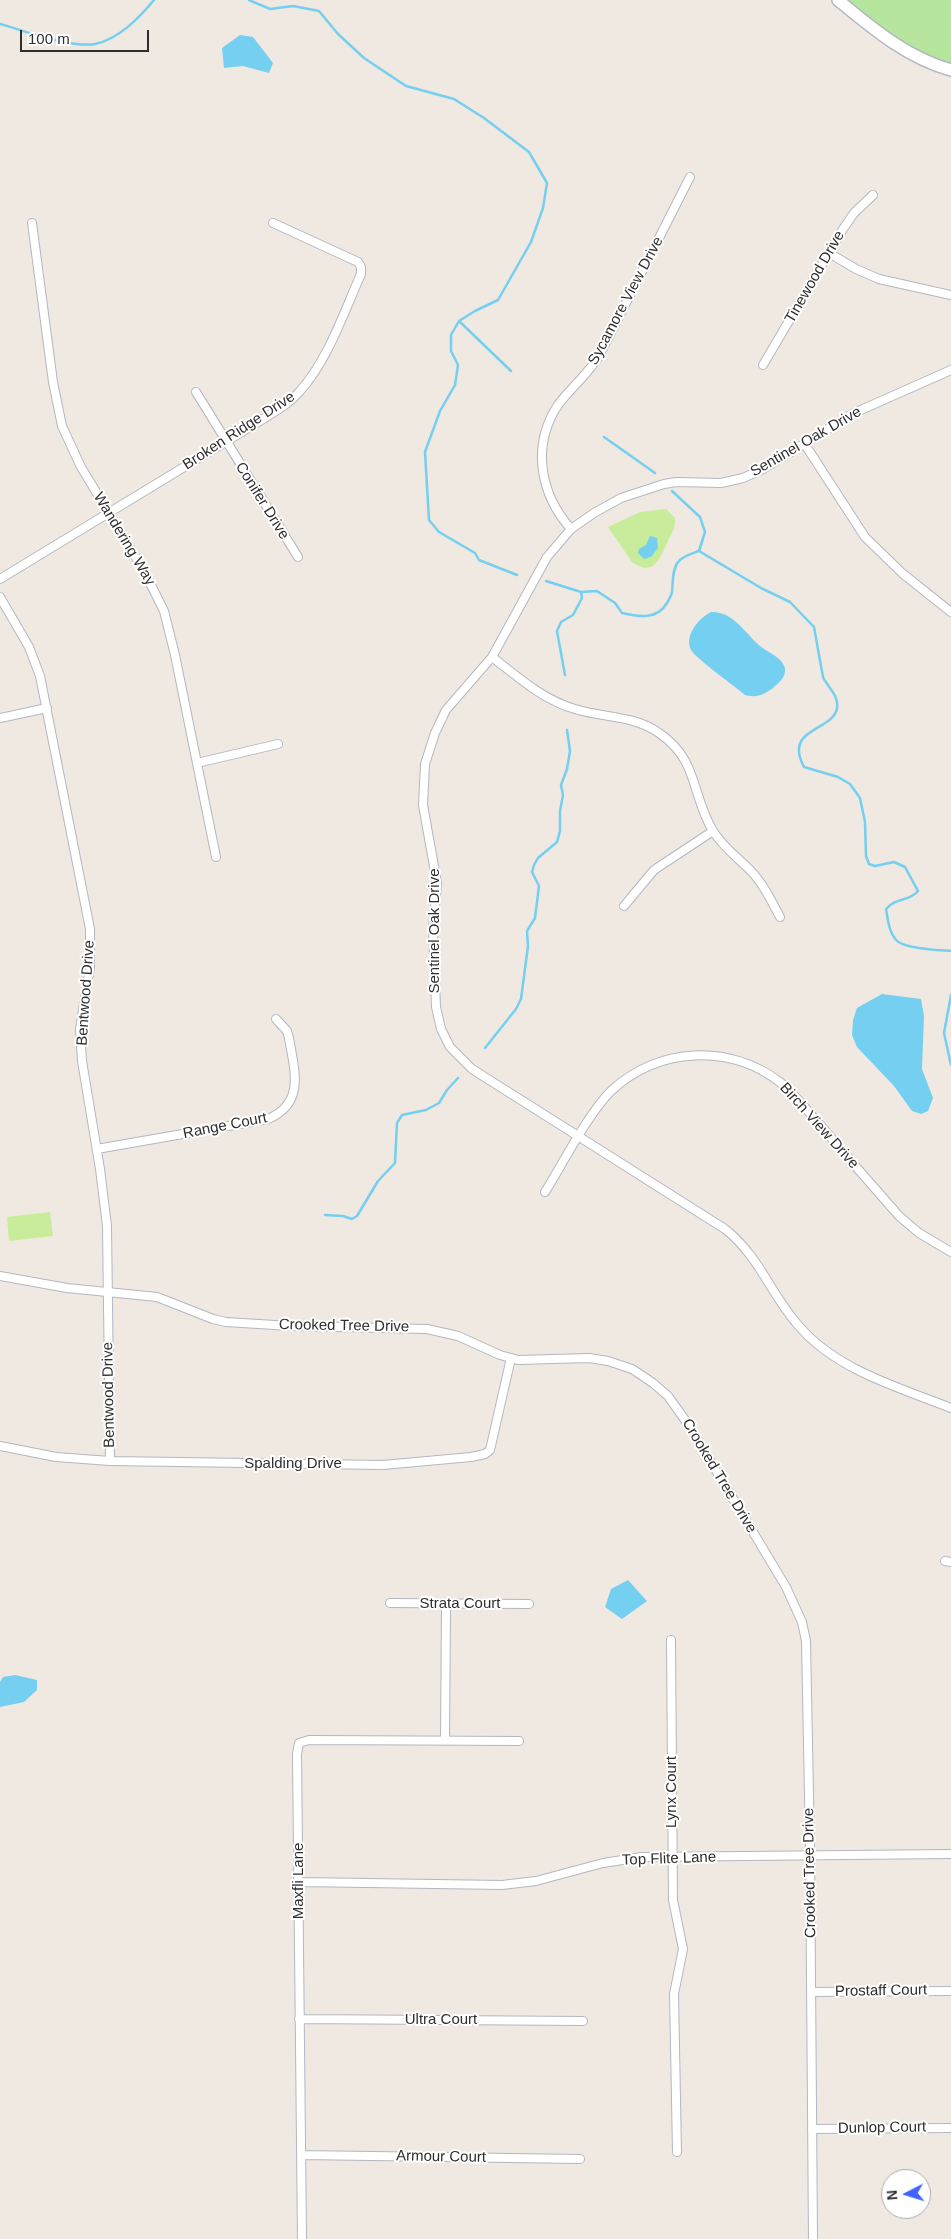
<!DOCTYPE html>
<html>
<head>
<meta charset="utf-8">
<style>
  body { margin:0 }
  #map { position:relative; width:951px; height:2239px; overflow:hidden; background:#efe9e1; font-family:Helvetica,sans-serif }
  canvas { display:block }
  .north { position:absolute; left:881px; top:2169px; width:50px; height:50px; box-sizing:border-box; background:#fff; border:1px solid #ababab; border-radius:50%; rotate:265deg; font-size:14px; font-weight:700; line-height:20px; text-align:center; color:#2e2e2e }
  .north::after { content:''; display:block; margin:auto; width:18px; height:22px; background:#4264fb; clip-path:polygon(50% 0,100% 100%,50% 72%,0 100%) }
  .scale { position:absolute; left:20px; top:30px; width:129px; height:22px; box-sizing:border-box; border:2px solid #2e2e2e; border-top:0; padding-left:6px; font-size:15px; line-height:18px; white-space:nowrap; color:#2e2e2e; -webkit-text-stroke:4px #fff; paint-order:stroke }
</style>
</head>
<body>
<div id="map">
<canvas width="951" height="2239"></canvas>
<div class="north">N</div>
<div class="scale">100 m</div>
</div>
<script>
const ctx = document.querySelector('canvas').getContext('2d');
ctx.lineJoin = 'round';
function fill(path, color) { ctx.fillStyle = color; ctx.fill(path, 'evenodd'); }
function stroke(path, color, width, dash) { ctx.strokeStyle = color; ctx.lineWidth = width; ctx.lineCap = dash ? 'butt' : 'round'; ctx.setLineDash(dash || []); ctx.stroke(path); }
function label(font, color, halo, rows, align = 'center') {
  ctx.font = font + ' Helvetica,sans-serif'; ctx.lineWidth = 4; ctx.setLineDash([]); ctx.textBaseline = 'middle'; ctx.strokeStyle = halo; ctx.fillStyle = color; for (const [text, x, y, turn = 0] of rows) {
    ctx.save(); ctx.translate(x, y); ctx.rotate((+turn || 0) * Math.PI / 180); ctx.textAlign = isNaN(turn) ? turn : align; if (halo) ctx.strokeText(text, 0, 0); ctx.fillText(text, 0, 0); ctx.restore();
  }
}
fill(new Path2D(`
  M838,0H951V70L936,66Z`), '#b6e59e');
fill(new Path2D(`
  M666,509L675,518C675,531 673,530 668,541C660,557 655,578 632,562L608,527L640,512Z
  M50,1212L53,1236L9,1241L7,1217Z`), '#c9ec9a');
fill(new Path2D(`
  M240,35L253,37L273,63L269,73L243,66L224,68L222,48Z
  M650,536L657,538L658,548L651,557L644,559L638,553L639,549L646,545Z
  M711,612C733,611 745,633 760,646C768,653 783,657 785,669C786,678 778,683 773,688C763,695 757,698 745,695C736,687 694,657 691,650C684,635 699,618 711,612Z
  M882,994L921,999L924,1016L922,1069L933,1098L928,1111L921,1114L912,1111L894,1086L857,1047L852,1035L853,1020L857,1008Z
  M628,1580L647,1601L622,1619L605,1607L611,1589Z
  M15,1675L37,1680V1690L24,1702L0,1707V1682L3,1677Z`), '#75cff0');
stroke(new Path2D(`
  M249,0L270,9L293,6L319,11L338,34L364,58L406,86L454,99L484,118L529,152L547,183L543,208L531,242L498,300L475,311L459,321L451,335V351L458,365L455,385L440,411L425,452L429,520L439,532L475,553L479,560L517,575
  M0,24C25,31 71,48 95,44C119,39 139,18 154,0
  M459,321L511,371
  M604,437L655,473
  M672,491L700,517L705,532L699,551
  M546,581L581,592L597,591L615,603L622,613C639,617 657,620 667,603C669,599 671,597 672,592C673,583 672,570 678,562C683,556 691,554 699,551L761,588L790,602L814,627L823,677C828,688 839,695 837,708C833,732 783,727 804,767L838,777L850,784L860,798L865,822L866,856L869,864L875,866L894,862L905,867L918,891C909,902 896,897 886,909C888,920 889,932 896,940C904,949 939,950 951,951
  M565,675L557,631L561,622L573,615L582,598L581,592
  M951,995L944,1033L951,1065
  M485,1048L516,1009L521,999L528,946L527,931L535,918L539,886L532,872L534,865L538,858L557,842L560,831V811L563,795L561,785L567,769L570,751L567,730
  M325,1215L343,1216L352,1219L357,1216L378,1181L395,1163L397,1123L402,1115L426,1110L439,1103L447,1090L458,1078`), '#75cff0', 2.5);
const street = new Path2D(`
  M32,223L53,382L62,426L81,467L144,571L164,611L175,655L216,857
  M829,253L856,269L879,279L951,295
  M763,365L843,229L854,213L873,195
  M951,370L854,413L763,469L743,478L721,483L676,482L664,484L621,498L594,513L571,529L547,557L492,657L446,710L435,733L425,764L423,805L437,883L433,928L436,1007L441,1029L450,1047L472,1069L725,1229C760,1257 770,1293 798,1325C836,1370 898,1387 951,1408
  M196,392L298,557
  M804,443L865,537L902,573L951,612
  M571,529C540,494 531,446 558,405C571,387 589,374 600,354L690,177
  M0,579L263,419C276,411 290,403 300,391C328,360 344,312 361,274V267L358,262L273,223
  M0,597L29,647L40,676L90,929V967L80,1029L82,1061L100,1169L107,1226L110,1461
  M492,657C518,677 543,700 575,709C603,718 634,715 659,733C699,760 691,795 713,831C722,846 737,857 749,869C763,883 771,900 780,917
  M0,718L47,708
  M197,763L278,744
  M624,906L654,870L713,831
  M97,1149L268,1119C306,1103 294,1069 289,1038L287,1031L276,1019
  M545,1192C563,1163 588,1114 611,1091C658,1047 730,1043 781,1083C796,1095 809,1113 822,1127C847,1157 873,1186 899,1216L919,1233L951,1252
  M0,1276L67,1288L157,1297L213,1319L226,1322L291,1326L427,1329L458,1336L500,1355L518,1360L589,1358L608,1361L632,1369L653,1383L668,1396L690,1427L786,1587L802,1622L806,1641L810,1846L813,2239
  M0,1446L56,1457L110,1461L383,1465L471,1457L485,1454L490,1450L511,1358
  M945,1561L951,1562
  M390,1603L529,1604
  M671,1640L673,1900L683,1949L674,1994L677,2152
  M445,1740L446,1605
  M300,1882L502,1885L536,1881L603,1863L642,1857L951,1854
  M811,1992L951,1991
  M299,2019L583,2021
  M812,2129L951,2128
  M302,2155L580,2159
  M302,2239L297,1754L299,1743L309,1740L519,1741`);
const secondary = new Path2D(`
  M838,0C872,28 907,58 951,70`);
stroke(street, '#b4b7c1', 10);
stroke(secondary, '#b4b7c1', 14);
stroke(street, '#fff', 8);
stroke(secondary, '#fff', 11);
label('15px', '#2e2e2e', '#fff', [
  ["Tinewood Drive",815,277,-60],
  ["Sycamore View Drive",626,301,-62],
  ["Broken Ridge Drive",239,431,-33],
  ["Sentinel Oak Drive",806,442,-30],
  ["Conifer Drive",262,501,58],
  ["Wandering Way",124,539,59],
  ["Sentinel Oak Drive",435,931,-90],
  ["Bentwood Drive",86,993,-86],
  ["Range Court",225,1126,-11],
  ["Birch View Drive",819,1126,48],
  ["Crooked Tree Drive",344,1326,1],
  ["Bentwood Drive",109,1395,-91],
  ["Spalding Drive",293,1464],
  ["Crooked Tree Drive",719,1476,59],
  ["Strata Court",460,1604],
  ["Lynx Court",672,1792,-90],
  ["Top Flite Lane",669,1859,-2],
  ["Crooked Tree Drive",810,1873,-91],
  ["Maxfli Lane",299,1881,-90],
  ["Prostaff Court",881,1991,-1],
  ["Ultra Court",441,2020],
  ["Dunlop Court",882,2128,-1],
  ["Armour Court",441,2157,1]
]);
</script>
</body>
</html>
